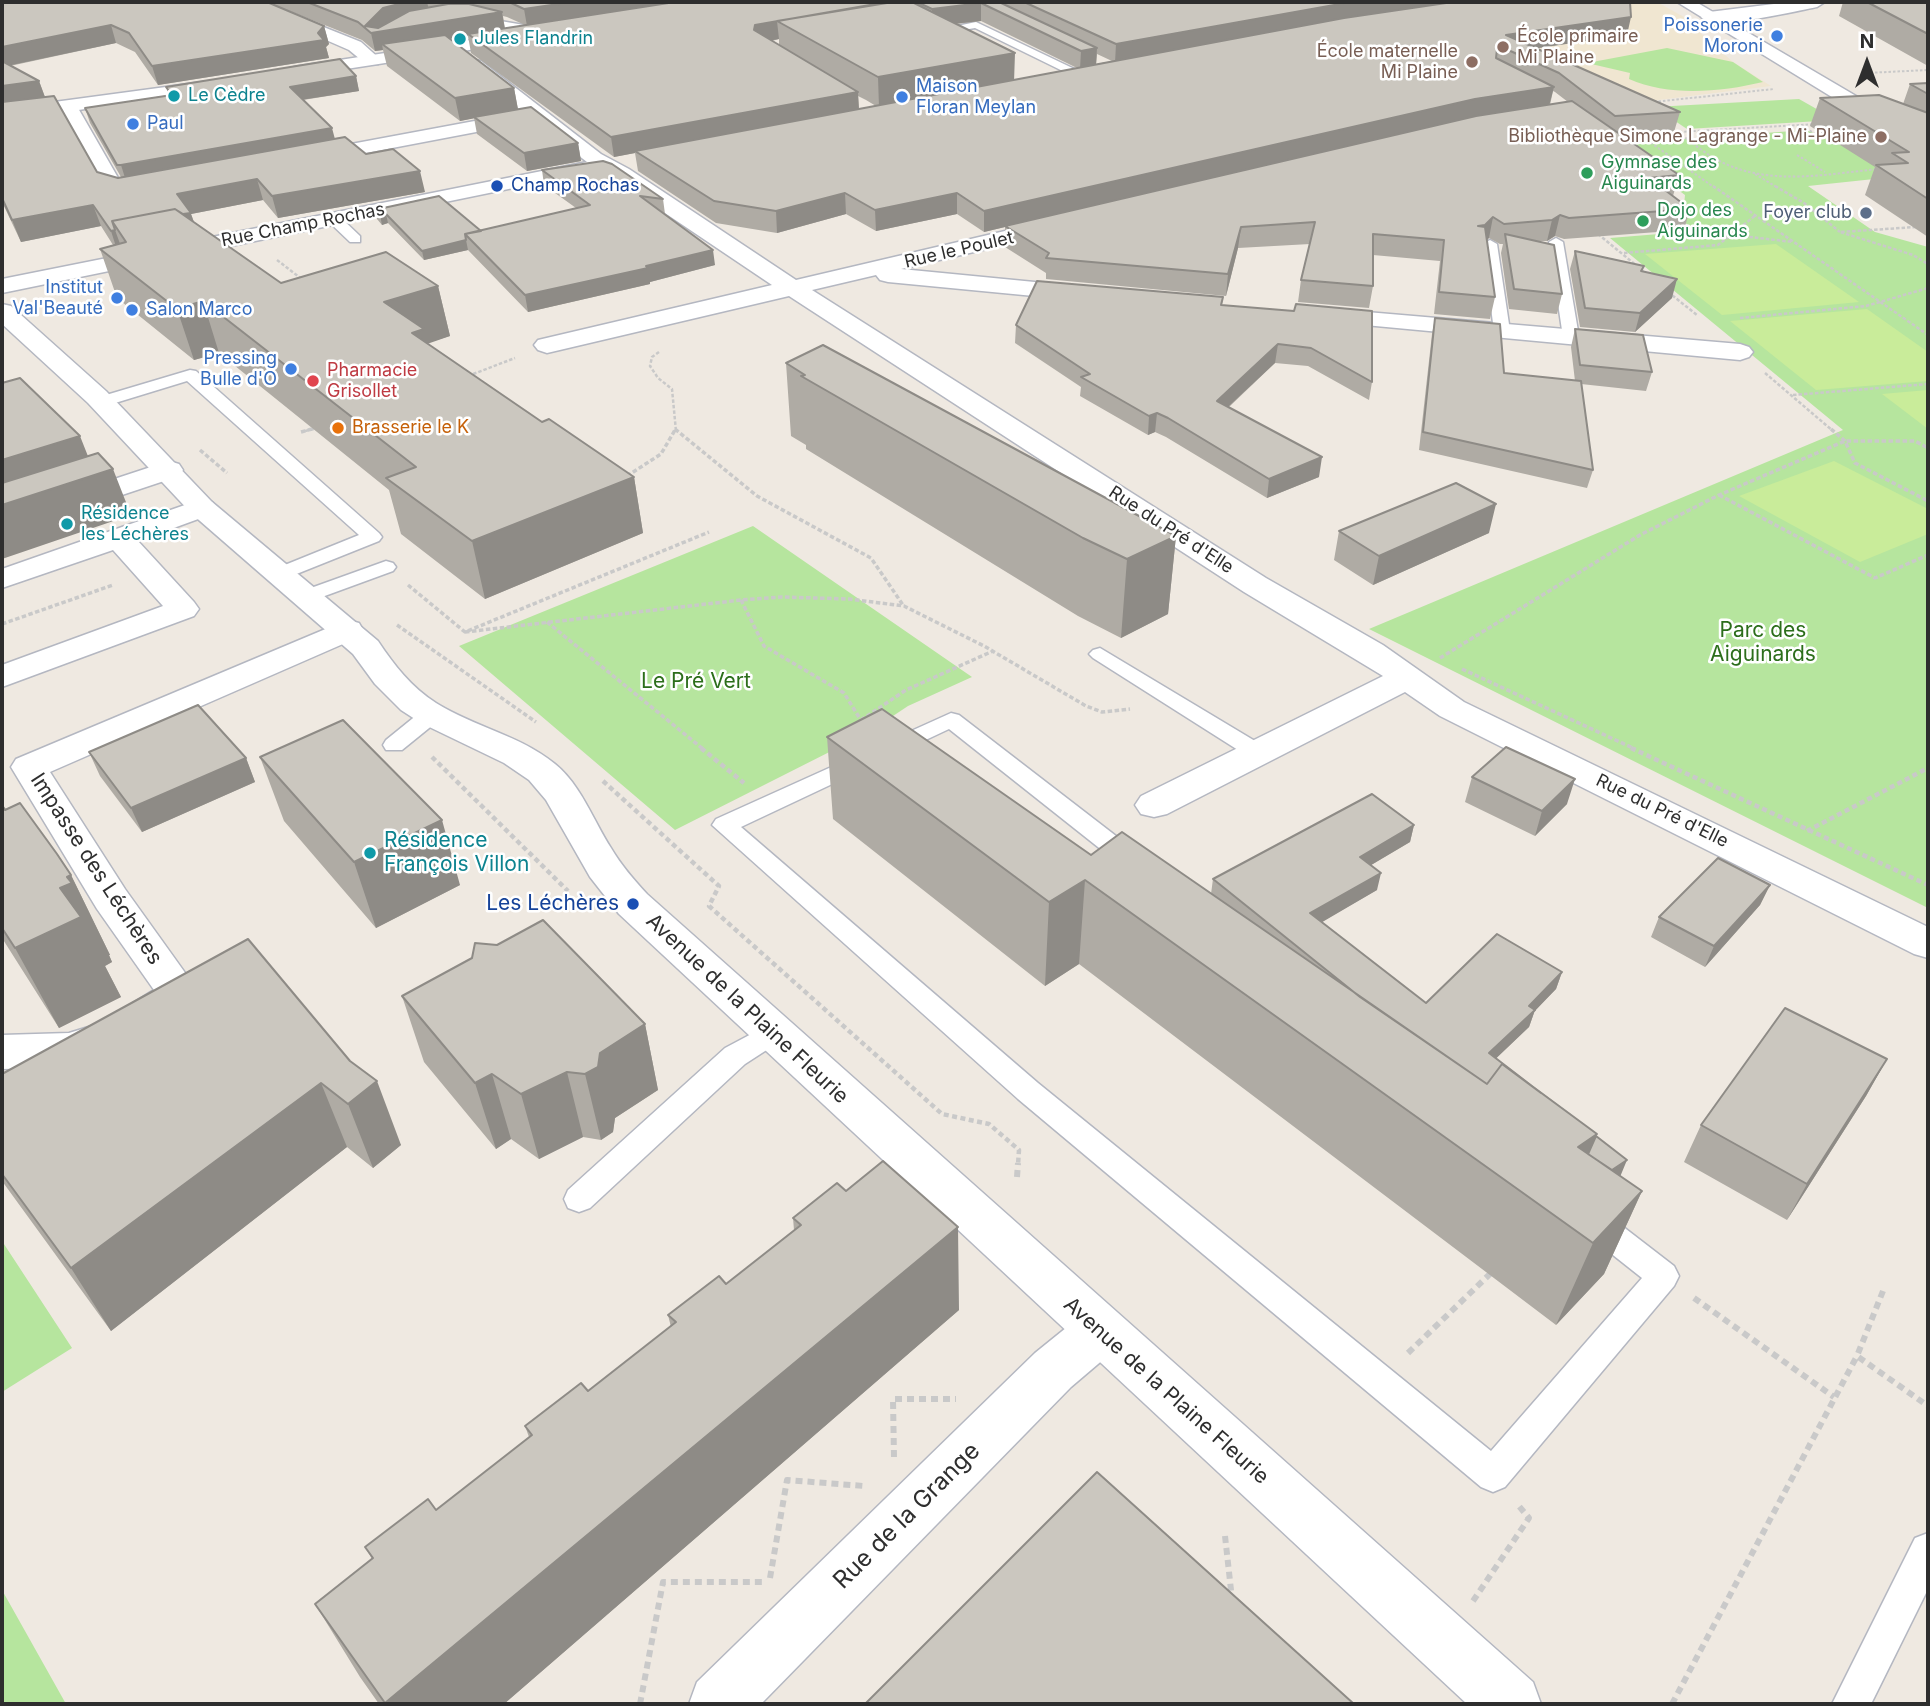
<!DOCTYPE html>
<html>
<head>
<meta charset="utf-8">
<style>
  body { margin:0 }
  #map { position:relative; width:1930px; height:1706px; overflow:hidden; background:#efe9e1; font-family:Inter,sans-serif }
  canvas { display:block }
  .frame { position:absolute; inset:0; border:4px solid #2e2e2e; pointer-events:none }
  .north { position:absolute; left:1832px; top:28px; width:70px; height:70px; -webkit-text-stroke:5px #fff; paint-order:stroke; rotate:0deg; font-size:19px; font-weight:700; line-height:28px; text-align:center; color:#2e2e2e }
  .north::after { content:''; display:block; margin:auto; width:24px; height:32px; background:#2e2e2e; clip-path:polygon(50% 0,100% 100%,50% 72%,0 100%) }
</style>
</head>
<body>
<div id="map">
<canvas width="1930" height="1706"></canvas>
<div class="frame"></div>
<div class="north">N</div>
</div>
<script>
const ctx = document.querySelector('canvas').getContext('2d');
ctx.lineJoin = 'round';
function fill(path, color) { ctx.fillStyle = color; ctx.fill(path, 'evenodd'); }
function stroke(path, color, width, dash) { ctx.strokeStyle = color; ctx.lineWidth = width; ctx.lineCap = dash ? 'butt' : 'round'; ctx.setLineDash(dash || []); ctx.stroke(path); }
function label(font, color, halo, rows, align = 'center') {
  ctx.font = font + ' Inter,sans-serif'; ctx.lineWidth = 5; ctx.setLineDash([]); ctx.textBaseline = 'middle'; ctx.strokeStyle = halo; ctx.fillStyle = color; for (const [text, x, y, turn = 0] of rows) {
    ctx.save(); ctx.translate(x, y); ctx.rotate((+turn || 0) * Math.PI / 180); ctx.textAlign = isNaN(turn) ? turn : align; if (halo) ctx.strokeText(text, 0, 0); ctx.fillText(text, 0, 0); ctx.restore();
  }
}
fill(new Path2D(`
  M1579,2H1657L1693,22L1689,23L1733,62L1771,86L1602,107L1543,80L1452,110Z`), '#f0e6d1');
fill(new Path2D(`
  M1667,48L1733,62L1763,82C1721,92 1669,97 1629,79L1630,73L1587,63Z
  M1799,99L1836,120L1687,129L1654,107Z
  M1806,130L1828,139L1862,144L1912,175L1808,186L1875,232L1928,247V908L1369,629L1843,430L1610,238L1696,231L1664,207L1684,205L1685,195L1616,144Z
  M753,526L972,677L908,706L869,732L675,830L459,646Z
  M2,1241L72,1348L2,1392Z
  M2,1590L66,1704H2Z`), '#b6e59e');
fill(new Path2D(`
  M1776,244L1859,302L1722,315L1645,254Z
  M1867,309L1928,352V381L1816,390L1730,321Z
  M1928,390V429L1882,394Z
  M1834,461L1928,509V534L1860,562L1739,496Z`), '#c9ec9a');
const lane = new Path2D(`
  M471,16L524,25L534,36L529,39L517,30L467,21V17Z
  M976,22L1087,75L1089,77L1079,79L975,28L933,35L928,32Z
  M329,216H339L360,236V242H350L329,222Z
  M1556,238L1563,242L1579,337L1571,342L1563,337L1549,242Z
  M1490,240L1497,244L1510,331L1502,336L1494,331L1483,244Z
  M190,370L196,371L379,533L382,537L379,541L284,579H270L267,575L270,571L359,535L187,381L102,407L94,402L96,398Z
  M386,561L393,563L396,567L393,571L311,601H297L294,597L297,593Z
  M1100,648L1265,747L1268,752L1265,757H1249L1093,658L1089,654L1093,650Z
  M431,708L439,710L442,715L439,720L402,750H386L383,745L386,740L423,710Z
  M951,713L959,715L1674,1266L1679,1276L1674,1286L1505,1487L1493,1492L1481,1487L1018,1099L712,825L716,819ZM949,729L1642,1278L1491,1451L1038,1083L741,827Z
  M772,1023L782,1026L786,1033L782,1040L745,1064L590,1208L579,1212L568,1208L564,1199L568,1190L725,1048Z
  M1928,1533V1589L1871,1704H1832L1915,1538Z`);
const street = new Path2D(`
  M239,2H261L361,42L381,60L378,64H366L349,50Z
  M1790,2H1825L1817,7C1796,11 1714,31 1701,17L1709,12Z
  M475,60L481,61L601,154L629,169L796,280L1056,219L1064,221L1067,226L1064,231L901,269L1086,287L1094,289L1098,294L1094,299L1086,301L888,282L880,280L876,275L812,290L1266,578L1383,645L1464,702L1928,927V958L1914,954L1440,716L1405,692L1167,814L1154,817L1141,814L1135,805L1141,796L1383,676L1244,592L789,296L547,353L538,350L534,345L538,340L772,285L601,170L2,293V279L587,162L534,121L308,164L298,158L308,152L523,112L469,69L466,65L469,61Z
  M69,102L78,108L121,183L156,185L160,189L156,193L126,196L106,191L60,108Z
  M1320,308L1740,344L1749,347L1753,352L1749,357L1740,360L1311,320L1308,315L1311,310Z
  M169,461L179,464L183,470L179,476L2,535V516Z
  M202,499L212,502L217,508L212,514L138,541L194,602L199,609L194,616L2,687V665L163,606L113,550L2,588V569Z
  M347,620L359,623L363,630L359,637L50,772L125,889L201,995C188,1017 157,1033 133,1025L127,1014L133,1003L154,990L97,909L11,767L16,759Z
  M95,1025L110,1029L117,1041L110,1053L71,1067L2,1069V1035L69,1033Z
  M1100,1308L1118,1315L1126,1331L1118,1347L1071,1387L761,1704H689L697,1682L1035,1353L1082,1315Z`);
const secondary = new Path2D(`
  M1677,2H1696L1885,113L1928,131V144L1871,121Z
  M522,32L528,33L531,37L528,41L294,77L285,72L294,67Z
  M218,80L227,85L224,89L2,121V109Z
  M2,304L11,306L106,391L212,502L378,641C394,665 411,687 436,703C474,727 520,735 555,764C581,785 593,820 611,848C621,865 634,880 647,894L1533,1682L1541,1704H1467L619,914L590,877L546,800L529,780L504,763L421,723L401,710L375,684L353,654L192,514L88,403L2,324Z`);
stroke(lane, '#b4b7c1', 3);
stroke(street, '#b4b7c1', 3);
stroke(secondary, '#b4b7c1', 3);
stroke(new Path2D(`
  M1866,73L1928,70
  M1654,102L1774,89
  M1817,124L1678,132C1694,144 1710,158 1728,165C1775,185 1829,174 1878,169
  M1802,126L1817,135L1839,141
  M1647,140L1715,188
  M1626,141L1684,138
  M1797,155L1825,172
  M1755,174L1778,188`), '#c9c9c9', 2, [2.5, 2]);
stroke(new Path2D(`
  M1713,186L1928,335
  M1775,186L1804,203L1840,232
  M1916,227L1840,232L1913,255L1928,264
  M1598,234L1648,275
  M1733,235L1793,242
  M1624,253L1718,245L1756,215
  M277,260L303,280
  M1668,292L1697,315
  M1740,318L1866,306L1928,288
  M659,352L652,357L650,366L658,378L672,389L676,431
  M1765,373L1833,431
  M468,376L515,358
  M1793,395L1928,384
  M305,431L314,429`), '#c9c9c9', 2.5, [3.5, 2]);
stroke(new Path2D(`
  M675,429L757,496L871,558L903,605
  M1831,429L1845,441L1855,463L1928,501
  M301,432L312,429
  M200,450L227,473
  M627,476L661,454L675,430
  M1719,495L1875,578L1928,555
  M408,585L465,632L709,532
  M741,600L764,646L844,693L862,722
  M547,622L703,749
  M2,624L113,585
  M397,625L536,722
  M465,632L741,600L782,597L849,599L904,606L984,646L1086,706L1102,712L1130,709
  M1440,658L1640,535L1719,495L1845,441H1915L1928,448
  M1462,669L1635,749
  M861,720L906,690L993,651`), '#c9c9c9', 3.5, [4.5, 2.5]);
stroke(new Path2D(`
  M701,748L744,783
  M1631,748L1928,885
  M432,757L568,891
  M603,781L719,886L709,906L942,1114L989,1124L1019,1150L1018,1165
  M1807,831L1928,768`), '#c9c9c9', 4.5, [5, 3.5]);
stroke(new Path2D(`
  M1017,1177L1018,1163
  M1883,1291L1857,1356L1928,1406
  M1694,1298L1834,1397
  M1408,1353L1492,1272
  M894,1457L893,1399H956
  M1225,1536L1232,1599
  M770,1578L787,1480L864,1486
  M1473,1601L1529,1518L1518,1505
  M640,1704L663,1582H765
  M1672,1704L1857,1356`), '#c9c9c9', 6, [7, 5]);
fill(lane, '#fff');
fill(street, '#fff');
fill(secondary, '#fff');
fill(new Path2D(`
  M2,2L324,26L329,44L326,47L329,58L158,85L135,52L116,43L10,66L39,81L45,97L97,172L118,178L121,177L90,123L85,108L169,95L166,87L356,76L359,91L303,100L335,139L366,154L425,192L278,218L263,200L191,214L194,222L281,283L438,286L450,336L427,343L542,422L634,477L643,533L485,599L401,534L389,490L219,353L194,360L117,298L100,249L113,245L101,226L21,242L2,202Z
  M267,2H1630L1627,35L1536,48L1680,112L1674,132L1621,135L1679,175L1673,196L1690,209L1684,230L1564,239L1555,236L1547,241H1539L1562,294L1557,314L1509,309L1501,253L1503,244H1500L1489,238L1487,239L1495,297L1490,319L1434,314L1440,261L1373,255V286L1369,308L1298,302L1301,280L1310,244L1238,248L1226,296L1046,279V273L1005,247V227L984,232L957,214L876,231L846,214L777,233L716,223L638,171L635,153L614,157L471,53L468,36L450,39L514,88L518,109L578,143L581,161L527,171L477,134L474,118L460,121L387,66L383,50L375,51L362,40ZM503,16L507,17L525,25L505,29ZM981,21L1077,68L1014,80L956,24ZM779,39V45L772,41ZM1097,54L1112,61L1096,64ZM1553,91L1555,92L1568,102L1550,105ZM858,96L866,100L876,106L859,109Z
  M1843,2H1928V66L1839,16Z
  M1928,83V237L1865,195L1875,167L1810,126L1820,98L1903,104L1910,84Z
  M542,170L663,199L665,214L715,265L650,282V284L528,312L468,250L424,260L388,223L382,225L377,219L374,210L481,231L576,208L544,185Z
  M1575,251L1643,271L1672,298L1635,332L1580,327L1570,269Z
  M1223,297L1222,305L1294,311L1372,382L1369,400L1308,366L1275,363L1229,407L1319,477L1267,498L1166,437L1155,432L1148,435L1080,396L1081,387L1015,343L1016,325Z
  M1435,318L1504,373L1575,381L1571,347L1575,329L1652,372L1646,391L1581,384L1593,470L1587,488L1419,450L1432,334Z
  M786,363L1176,536L1168,614L1121,638L1078,616L806,449V445L791,436Z
  M1339,531L1489,533L1373,585L1334,560Z
  M827,737L1091,855L1211,894L1213,879L1414,825L1410,842L1371,865L1377,890L1321,922L1426,1003L1562,972L1556,989L1535,1010L1529,1027L1496,1058L1597,1134L1596,1136L1620,1176L1642,1191L1604,1274L1556,1325L1079,964L1045,986L833,819Z
  M89,752L246,758L255,782L142,832L100,776Z
  M260,757L460,885L376,928L284,821Z
  M1472,777L1567,804L1535,836L1465,802Z
  M2,805L71,875L110,955H109L112,962L105,966L121,997L59,1028L2,938Z
  M1770,885L1760,905L1705,967L1651,937L1659,917Z
  M248,939L401,1145L373,1168L347,1147L111,1331L2,1181V1074Z
  M402,996L645,1024L658,1090L615,1118L613,1132L601,1140L583,1137L539,1159L511,1139L496,1149L424,1062Z
  M1887,1059L1866,1096L1787,1220L1684,1162L1701,1125Z
  M793,1218L959,1310L504,1704H379L360,1677L315,1604L372,1559L365,1547L436,1510L529,1437L525,1426L588,1391L671,1327L668,1315L726,1284L794,1230Z`), '#afaba4');
fill(new Path2D(`
  M407,2H427L430,14L502,12L505,30L468,34V36L388,49L382,44L383,50L375,51L371,33L365,26L383,8Z
  M572,2H688L527,26L524,9Z
  M1351,2H1466L1115,63L1116,44Z
  M981,3V21L932,26V9Z
  M1631,17L1627,35L1512,52L1506,35Z
  M777,21L779,39L757,43L754,30L755,25Z
  M111,25L116,43L2,67V47Z
  M324,26L329,44L326,47L329,58L158,85L152,66L318,33Z
  M1097,48L1096,66L1080,69L1081,51Z
  M1015,53L1014,82L879,107L878,77Z
  M356,76L359,91L294,101L290,87Z
  M39,81L46,100L2,106V86Z
  M1554,87L1549,106L1005,226V227L984,232V211L1475,99Z
  M514,88L518,110L460,121L455,98Z
  M858,92L859,111L635,151V153L614,157L611,137Z
  M332,128L336,143L126,181L121,165Z
  M578,143L581,161L527,171L524,153Z
  M420,171L425,192L278,218L272,196Z
  M257,179L263,200L191,214L198,234L183,214L177,194Z
  M845,193L846,214L777,233L776,211Z
  M957,193V214L876,231L875,210Z
  M93,205L101,226L21,242L12,220Z
  M386,214L388,223L382,225L380,215Z
  M1560,215L1555,236L1547,241L1552,220Z
  M1493,217L1489,238L1481,246L1485,225Z
  M1241,227L1238,248L1226,296L1228,274Z
  M115,230L123,252L118,253L111,231Z
  M466,240L468,250L424,260L422,251Z
  M713,250L715,265L650,282V284L528,312L525,295Z
  M1677,279L1672,298L1635,332L1640,313Z
  M438,286L450,336L427,344L436,381L384,302Z
  M203,301L219,353L194,360L177,309Z
  M1278,344L1275,363L1215,419L1217,401Z
  M1157,413L1155,432L1148,435L1149,416Z
  M80,436L95,474L113,469L131,515L2,559V460Z
  M1322,457L1319,477L1267,498L1269,479Z
  M634,477L643,533L485,599L472,541Z
  M1496,504L1489,533L1373,585L1379,556Z
  M1176,536L1168,614L1121,638L1127,559Z
  M246,758L255,782L142,832L131,808Z
  M1575,779L1567,804L1535,836L1542,811Z
  M442,820L460,885L376,928L354,862Z
  M1414,825L1410,842L1356,874L1360,857Z
  M1381,873L1377,890L1307,931L1310,913Z
  M71,875L110,955H109L112,962L105,966L121,997L59,1028L15,948L60,888L67,877Z
  M1085,880L1079,964L1045,986L1049,902Z
  M1770,885L1760,905L1705,967L1714,946Z
  M1562,972L1556,989L1534,1012L1535,1010L1529,1027L1484,1070L1489,1053L1529,1006Z
  M645,1024L658,1090L615,1118L613,1132L601,1140L585,1074L600,1053Z
  M1887,1059L1866,1096L1787,1220L1807,1184Z
  M567,1072L583,1137L539,1159L521,1094Z
  M492,1074L511,1139L496,1149L475,1083Z
  M377,1081L401,1145L373,1168L348,1104Z
  M321,1083L347,1147L111,1331L71,1268Z
  M1597,1134L1562,1218L1578,1147Z
  M1627,1160L1620,1177L1597,1181Z
  M1642,1191L1604,1274L1556,1325L1593,1243Z
  M958,1227L959,1310L504,1704H385V1703Z`), '#8e8b86');
const building = new Path2D(`
  M2,2H267L324,26L318,33L324,40L152,66L129,33L111,25L2,47Z
  M307,2H407L383,8L365,26L378,28L409,11L448,4H469L502,12L371,33L358,22Z
  M509,2H572L524,9Z
  M675,2H887L755,25L754,30L858,92L611,137L468,34Z
  M893,2H912L1015,53L878,77L777,21Z
  M917,2H999L1097,48L1081,51L981,3L932,9Z
  M1024,2H1351L1116,44Z
  M1453,2H1630L1631,17L1506,35L1680,112L1615,116L1559,73L1506,49H1497L1496,58L1554,87L1475,99L984,211L957,193L875,210L845,193L776,211L714,201L635,151L1344,18Z
  M1867,2H1928V34Z
  M445,35L514,88L455,98L382,44Z
  M340,59L356,76L290,87L332,128L121,165H117L85,108L172,95L166,87Z
  M2,61L39,81L2,86Z
  M1928,83V94L1910,84Z
  M1879,95L1928,113V199L1876,165L1908,163L1892,153L1909,152L1820,98Z
  M54,96L97,172L118,178L345,137L366,154L393,149L420,171L272,196L257,179L177,194L191,213L183,214L175,209L112,221L115,230L111,231L93,205L12,220L2,198V102Z
  M1572,101L1679,175L1649,178L1690,209L1569,218L1560,215L1552,220L1504,224L1493,217L1485,225L1478,226L1485,227L1495,297L1439,292L1444,240L1373,234V286L1301,280L1315,222L1241,227L1228,274L1046,258L1049,253L1005,226L1476,116Z
  M531,107L578,143L524,153L474,117Z
  M603,161L612,164L663,199L640,196L713,250L646,266L648,268L525,295L465,234L590,205L542,170Z
  M439,196L481,231L465,234L466,240L422,251L386,214L380,215L374,210Z
  M175,209L281,283L386,252L438,286L384,302L424,329L412,333L542,422L549,419L634,477L472,541L386,478L416,467L203,301L177,309L100,249L126,242L112,221Z
  M1505,234L1554,245L1562,294L1514,289Z
  M1575,251L1644,266L1641,271L1677,279L1640,313L1585,308Z
  M1037,281L1223,297L1221,305L1294,311L1296,304L1372,311V382L1311,348L1278,344L1217,401L1322,457L1269,479L1168,418L1157,413L1149,416L1081,377L1090,374L1016,325Z
  M1435,318L1500,324L1504,373L1581,381L1593,470L1423,432Z
  M1575,329L1643,335L1652,372L1580,365Z
  M823,345L1176,536L1127,559L1083,538L801,376L805,375L786,363Z
  M20,378L80,436L2,460V383Z
  M98,453L113,469L2,505V483Z
  M1456,483L1496,504L1379,556L1339,531Z
  M198,705L246,758L131,808L89,752Z
  M882,709L1091,855L1122,832L1487,1084L1502,1064L1597,1134L1578,1147L1642,1191L1593,1243L1085,880L1049,902L827,737Z
  M343,720L442,820L354,862L260,757Z
  M1506,747L1575,779L1542,811L1472,777Z
  M1372,794L1414,825L1360,857L1381,873L1310,913L1426,1003L1497,934L1562,972L1529,1006L1535,1010L1489,1053L1541,1093L1502,1064L1487,1084L1360,997L1213,879Z
  M20,803L57,854L71,875L67,877L72,883L60,888L81,917L15,948L2,928V805L5,810Z
  M1718,858L1770,885L1714,946L1659,917Z
  M543,920L645,1024L600,1053L598,1067L585,1074L567,1072L521,1094L492,1074L475,1083L402,996L472,958L475,943L497,945Z
  M248,939L350,1061L377,1081L348,1104L321,1083L71,1268L2,1174V1074Z
  M1785,1008L1887,1059L1807,1184L1701,1125Z
  M1596,1136L1627,1160L1612,1170L1588,1154Z
  M883,1161L958,1227L385,1703L315,1604L373,1558L365,1547L428,1499L436,1510L532,1435L525,1426L581,1383L588,1391L676,1322L668,1315L719,1276L726,1284L801,1225L793,1218L837,1183L846,1191Z
  M1097,1472L1354,1704H865Z`);
fill(building, '#cbc7bf');
stroke(building, '#8e8b86', 2);
for (const [x, y, r, color] of [
  [1777,36,7,"#3f7fe0"],
  [460,39,7,"#0f9aa8"],
  [1503,47,7,"#8d6e63"],
  [1472,62,7,"#8d6e63"],
  [174,96,7,"#0f9aa8"],
  [902,97,7,"#3f7fe0"],
  [133,124,7,"#3f7fe0"],
  [1881,137,7,"#8d6e63"],
  [1587,173,7,"#2e9e5b"],
  [497,186,7,"#1a4fb4"],
  [1866,213,7,"#5c6f8a"],
  [1643,221,7,"#2e9e5b"],
  [117,298,7,"#3f7fe0"],
  [132,310,7,"#3f7fe0"],
  [291,369,7,"#3f7fe0"],
  [313,381,7,"#e0444e"],
  [338,428,7,"#e8710a"],
  [67,524,7,"#0f9aa8"],
  [370,853,7,"#0f9aa8"],
  [633,904,7,"#1a4fb4"]
]) { const dot = new Path2D(); dot.arc(x, y, r, 0, 2 * Math.PI); ctx.fillStyle = color; ctx.fill(dot); stroke(dot, '#fff', 2.5); }
label('18px', '#366cbe', '#fff', [
  ["Poissonerie",1763,26],
  ["Moroni",1763,47],
  ["Maison",916,87,"left"],
  ["Floran Meylan",916,108,"left"],
  ["Paul",147,124,"left"],
  ["Institut",103,288],
  ["Val'Beauté",103,309],
  ["Salon Marco",146,310,"left"],
  ["Pressing",277,359],
  ["Bulle d'O",277,380]
], 'right');
label('18px', '#785e54', '#fff', [
  ["École primaire",1517,37,"left"],
  ["Mi Plaine",1517,58,"left"],
  ["École maternelle",1458,52],
  ["Mi Plaine",1458,73],
  ["Bibliothèque Simone Lagrange - Mi-Plaine",1867,137]
], 'right');
label('18px', '#0d838f', '#fff', [
  ["Jules Flandrin",474,39],
  ["Le Cèdre",188,96],
  ["Résidence",81,514],
  ["les Léchères",81,535]
], 'left');
label('18px', '#27864d', '#fff', [
  ["Gymnase des",1601,163],
  ["Aiguinards",1601,184],
  ["Dojo des",1657,211],
  ["Aiguinards",1657,232]
], 'left');
label('18px', '#164399', '#fff', [
  ["Champ Rochas",511,186]
], 'left');
label('18px', '#4e5e75', '#fff', [
  ["Foyer club",1852,213]
], 'right');
label('18px', '#2e2e2e', '#fff', [
  ["Rue Champ Rochas",303,225,-11],
  ["Rue le Poulet",959,250,-13],
  ["Rue du Pré d'Elle",1171,530,33],
  ["Rue du Pré d'Elle",1662,811,26]
]);
label('18px', '#be3a42', '#fff', [
  ["Pharmacie",327,371],
  ["Grisollet",327,392]
], 'left');
label('18px', '#c56008', '#fff', [
  ["Brasserie le K",352,428]
], 'left');
label('21px', '#2c6e1b', '#fff', [
  ["Parc des",1763,631],
  ["Aiguinards",1763,655],
  ["Le Pré Vert",696,682]
]);
label('21px', '#0d838f', '#fff', [
  ["Résidence",384,841],
  ["François Villon",384,865]
], 'left');
label('21px', '#2e2e2e', '#fff', [
  ["Impasse des Léchères",96,869,57],
  ["Avenue de la Plaine Fleurie",747,1009,43],
  ["Avenue de la Plaine Fleurie",1166,1391,42]
]);
label('21px', '#164399', '#fff', [
  ["Les Léchères",619,904]
], 'right');
label('24px', '#2e2e2e', '#fff', [
  ["Rue de la Grange",907,1516,-45]
]);
</script>
</body>
</html>
